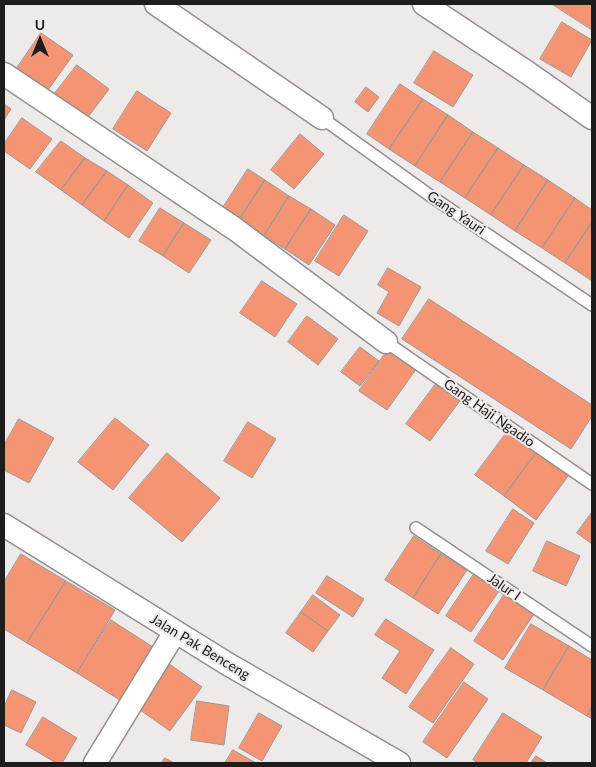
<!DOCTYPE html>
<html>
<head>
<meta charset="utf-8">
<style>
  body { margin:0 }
  #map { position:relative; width:596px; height:767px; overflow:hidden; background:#eeeae9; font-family:Lato,sans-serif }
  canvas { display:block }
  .frame { position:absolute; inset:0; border:5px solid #1e1c1c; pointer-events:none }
  .north { position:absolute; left:15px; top:15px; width:50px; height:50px; -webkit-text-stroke:4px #eeeae9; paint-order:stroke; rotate:0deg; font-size:14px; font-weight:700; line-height:20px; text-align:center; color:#1e1c1c }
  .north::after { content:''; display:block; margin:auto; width:18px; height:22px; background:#1e1c1c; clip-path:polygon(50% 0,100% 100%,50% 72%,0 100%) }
</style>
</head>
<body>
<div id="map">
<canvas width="596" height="767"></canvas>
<div class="frame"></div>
<div class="north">U</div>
</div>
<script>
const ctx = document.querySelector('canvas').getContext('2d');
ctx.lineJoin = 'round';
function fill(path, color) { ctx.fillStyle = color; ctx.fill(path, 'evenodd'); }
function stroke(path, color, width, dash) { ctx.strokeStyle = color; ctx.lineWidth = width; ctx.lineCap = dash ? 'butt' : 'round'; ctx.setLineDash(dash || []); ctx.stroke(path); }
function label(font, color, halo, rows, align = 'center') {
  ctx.font = font + ' Lato,sans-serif'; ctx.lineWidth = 4; ctx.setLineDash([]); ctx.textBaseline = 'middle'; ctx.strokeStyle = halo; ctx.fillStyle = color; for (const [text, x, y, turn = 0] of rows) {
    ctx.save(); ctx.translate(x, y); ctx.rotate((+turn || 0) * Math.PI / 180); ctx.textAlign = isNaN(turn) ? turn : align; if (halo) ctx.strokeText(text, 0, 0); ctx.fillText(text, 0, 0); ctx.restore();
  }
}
const building = new Path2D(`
  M552,4H592V27L591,29Z
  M562,22L592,40L571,77L540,59Z
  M41,33L73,55L48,90L17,68Z
  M434,51L473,75L453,107L414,83Z
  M77,65L109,89L85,121L52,97Z
  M400,84L423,99L389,149L367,134Z
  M366,87L379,97L368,112L355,102Z
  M137,91L171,113L147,151L113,129Z
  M423,99L448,115L415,166L389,149Z
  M4,104L11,109L4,120Z
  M448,115L473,132L440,182L415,166Z
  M22,118L52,139L30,169L4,151V144Z
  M473,132L498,148L465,198L440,182Z
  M300,134L324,154L294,189L271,170Z
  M61,141L85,158L61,190L36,172Z
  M498,148L524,165L491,215L465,198Z
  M85,158L107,171L82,205L61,190Z
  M524,165L548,180L515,231L491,215Z
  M248,169L265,180L239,220L222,209Z
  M107,171L128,185L104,221L82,205Z
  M265,180L289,196L264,236L239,220Z
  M548,180L575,198L542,248L515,231Z
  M128,185L153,203L129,238L104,221Z
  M289,196L311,209L285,249L264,236Z
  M575,198L592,210V222L565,263L542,248Z
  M160,208L184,223L163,256L139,241Z
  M311,209L335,225L309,265L285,249Z
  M344,215L368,231L339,276L315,261Z
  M592,222V281L565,263Z
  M184,223L211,240L189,273L163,256Z
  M388,268L421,287L399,326L377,313L389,292L378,285Z
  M262,281L297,304L275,337L240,313Z
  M429,299L592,405V416L571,449L402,339Z
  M307,316L338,339L318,365L288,342Z
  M360,347L379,361L360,386L341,372Z
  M389,348L417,368L387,410L359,391Z
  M438,381L462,398L430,441L406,424Z
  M115,418L149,445L113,490L78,462Z
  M19,419L54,438L29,483L4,470V445Z
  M248,422L276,439L252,478L224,461Z
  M510,428L539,449L504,496L475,475Z
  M539,449L571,472L536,520L504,496Z
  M167,453L220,498L182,542L129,498Z
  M513,509L534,523L508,564L486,551Z
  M592,512V544L577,533Z
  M414,536L441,554L413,598L385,580Z
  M547,541L580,556L566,586L533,571Z
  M21,554L66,581L27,643L4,629V582Z
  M441,554L467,570L438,614L413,598Z
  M476,571L501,588L471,632L446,616Z
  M327,576L364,599L353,617L316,593Z
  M66,581L115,610L77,673L27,643Z
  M506,592L536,611L503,660L474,641Z
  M313,595L340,615L328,631L301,612Z
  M301,612L328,631L313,652L286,633Z
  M386,619L434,650L406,694L382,678L400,651L375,635Z
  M111,620L156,649L123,702L77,673Z
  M531,624L569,646L543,690L505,668Z
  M569,646L592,660V707L587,716L543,690Z
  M451,648L474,664L433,723L409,707Z
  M165,661L202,687L170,731L133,705Z
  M464,682L488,699L447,758L423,742Z
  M12,690L36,702L21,733L4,725V707Z
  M197,701L229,706L224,745L191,740Z
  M592,707V719L587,716Z
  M259,713L282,726L262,761L239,748Z
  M503,713L542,737L526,763H478L473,760Z
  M43,717L77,738L62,763H56L26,745Z
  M233,750L256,763H225Z
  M536,756L547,763H531Z
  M165,758L174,763H162Z`);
fill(building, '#f59473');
stroke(building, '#9c9897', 1);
const lane = new Path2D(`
  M322,118L432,197L592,305
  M386,342L592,484
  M416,528L592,646`);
const street = new Path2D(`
  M156,4L322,118
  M424,4L528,73L592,118
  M4,74L235,229L386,342
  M4,525L226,663L399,763
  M95,763L175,632`);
stroke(lane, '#938f8e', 14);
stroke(street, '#938f8e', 25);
stroke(lane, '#fff', 11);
stroke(street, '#fff', 22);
label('14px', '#1e1c1c', '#eeeae9', [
  ["Gang Yauri",456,213,34],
  ["Gang Haji Ngadio",489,413,35],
  ["Jalur I",504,587,34],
  ["Jalan Pak Benceng",200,647,31]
]);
</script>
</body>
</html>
